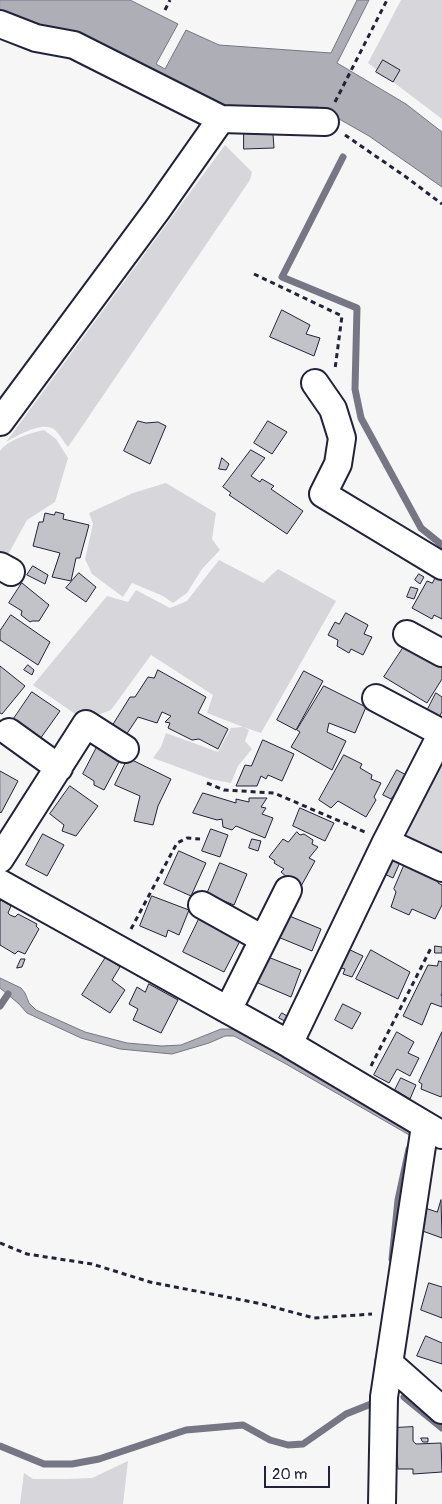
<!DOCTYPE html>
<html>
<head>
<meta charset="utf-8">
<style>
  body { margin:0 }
  #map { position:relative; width:442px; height:1504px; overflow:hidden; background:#f6f6f7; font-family:Pangolin,sans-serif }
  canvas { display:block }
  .scale { position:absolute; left:264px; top:1466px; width:66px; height:22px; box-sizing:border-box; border:2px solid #22223b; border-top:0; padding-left:6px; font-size:15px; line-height:18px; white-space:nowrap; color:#22223b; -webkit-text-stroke:4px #fff; paint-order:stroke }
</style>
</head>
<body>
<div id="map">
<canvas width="442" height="1504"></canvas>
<div class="scale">20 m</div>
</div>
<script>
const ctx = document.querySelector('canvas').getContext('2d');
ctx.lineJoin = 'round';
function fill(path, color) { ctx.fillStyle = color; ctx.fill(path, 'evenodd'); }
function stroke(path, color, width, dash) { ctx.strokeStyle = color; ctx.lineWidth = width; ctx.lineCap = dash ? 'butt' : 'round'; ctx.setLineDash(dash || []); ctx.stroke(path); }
fill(new Path2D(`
  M401,0H442V119L368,63Z
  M225,145L252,172L250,180L68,447C64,442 60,435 55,430C44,420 17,436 6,442Z
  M44,430L56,439L68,458L55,502L27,520L5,560L0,558V451C9,439 31,433 44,430Z
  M166,483L216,513L212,539L220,550L202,569L187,593L173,603L163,596L132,583L123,597L92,574L85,559L93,524L89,513L133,493Z
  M219,560L263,583L278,569L336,601L261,733L243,727L249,730L245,741L252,749L238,766L231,783L210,779L153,758L161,747L166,733L218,752L231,728L243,727L207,713L213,695L151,655L111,710L84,720L33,685L107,596L128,602L136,590L170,608L187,601Z
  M442,759V860L399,839Z
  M128,1461L123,1504H20L24,1473L33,1479H67L92,1478Z`), '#d7d7db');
const water = new Path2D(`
  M0,0H130L178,24L156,64L165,69L186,30L219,45L331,53L357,0H369L337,63L406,104L442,132V187L369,136L318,107L205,105L0,18Z
  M0,978L21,988L25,993L29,1003L36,1010L85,1032L127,1043L162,1046L181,1045L221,1029H233L253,1039L414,1132L411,1136L286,1064L234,1036H225L209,1043L172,1054L120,1049L81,1038L27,1013L19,1004L0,988Z`);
fill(water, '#aeaeb7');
stroke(water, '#767685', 1);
stroke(new Path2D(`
  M343,157L282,277L357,308L355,389L361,418L421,528L442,545
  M0,1006L8,994
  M392,1259L398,1200L409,1149
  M404,1397L442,1428
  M0,1446L44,1464H72L99,1459L186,1430L243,1425L270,1440L288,1445L303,1444L346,1414L371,1404L376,1397`), '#767685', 7);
const building = new Path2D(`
  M383,60L400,70L393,82L376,72Z
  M244,133L273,134L274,148L244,149Z
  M282,310L310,325L306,334L320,338L314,356L270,337Z
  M138,421L146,423L158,422L166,426L150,464L124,451Z
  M268,421L287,432L272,454L254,443Z
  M251,450L265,458L251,476L260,482L262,479L274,486L271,489L303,511L287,534L229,495L231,493L223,487Z
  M222,458L229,464L226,470L219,469Z
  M56,512L64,514L63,519L89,525L80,558H76L71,581L52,577L60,553L33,546L39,522H43L45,513L54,515Z
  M33,566L48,575L45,584L27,575Z
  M79,573L96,587L86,602L66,588Z
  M419,574L424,577L420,584L415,580Z
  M436,577L442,580V619L434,615L432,619L412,608L427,581L432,583Z
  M22,583L49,605L39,621H32L30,622L21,615L22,611L9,603Z
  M411,587L418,589L414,599L407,597Z
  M346,613L368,625L364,634L372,637L363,655L351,649L349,653L337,646L338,640L328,635L335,622L339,624Z
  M11,615L50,642L38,665L0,640V631Z
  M407,642L442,666V679L427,703L384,677Z
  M28,665L34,670L32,675L24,670Z
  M0,666L25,686L2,714L0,713Z
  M158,670L206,697L198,713L228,729L218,749L199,739L192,740L168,728L170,723L165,722L171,716L162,712L157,723L138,717L124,738L110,729L130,697H135L148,677L154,678Z
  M304,671L323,681L296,730L277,720Z
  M324,686L366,707L355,733L329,723L327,732L346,741L332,770L291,747L300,732L297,730Z
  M32,692L60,711L40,739L13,720Z
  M436,693L442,697V712L437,720L426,713Z
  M263,740L294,754L282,781L268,775L266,779L261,776L257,786H236L245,765L251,766Z
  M97,747L120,760L104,790L94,785V781L83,774Z
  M344,755L362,764L360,768L372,775L371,779L381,783L374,797L376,800L366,817L338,801L331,808L319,800Z
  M128,758L171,779L158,806L153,825L134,821L140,796L115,785Z
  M397,770L410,777L399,797L394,795L391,799L383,795Z
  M0,771L18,781L1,813L0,812Z
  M70,786L98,806L76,836L62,831L64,825L50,814Z
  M203,793L236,803V799L249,802V798H267L261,807L266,808L262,814L273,818L265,838L236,826L232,830L223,827L222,819L217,820L193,813Z
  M300,808L334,823L325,841L293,826Z
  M211,829L228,835L220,857L202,851Z
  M297,832L300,835L304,834L313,840L312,844L318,847L309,858L315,861L300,888L281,872L284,869L274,863L275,861L269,857L283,839L288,842Z
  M43,834L64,845L47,876L26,865Z
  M252,839L261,841L258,851L249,848Z
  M179,851L206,863L191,896L164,884Z
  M387,853L401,860L393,878L378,871Z
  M406,861L438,877V883L442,885V905L435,919L412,909L409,915L391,907L396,892L394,889Z
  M220,863L247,874L234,905L207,894Z
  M152,896L189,910L179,935L168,930L166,937L140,926Z
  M1,900L11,906L8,913L10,915L15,917L18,914L37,924L36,926L39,929L25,954L18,951L15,954L0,945V903Z
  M287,915L321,929L312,951L278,937Z
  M199,919L241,939L224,972L183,952Z
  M435,946L442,947V953H435Z
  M348,949L363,956L352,977L343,974L345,969L338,967Z
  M371,950L410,972L398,999L356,979Z
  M106,957L120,967L112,980L125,990L110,1013L82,995Z
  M268,957L301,970L291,997L258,983Z
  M21,959H25L22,967L17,968Z
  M439,961L442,962V993L441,995L442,996V1007L431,1003L422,1025L403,1016L428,965L437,966Z
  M149,984L178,1000L161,1033L133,1020L138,1009L129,1004L137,987L145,992Z
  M343,1004L361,1013L352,1029L335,1020Z
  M282,1013L292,1019L290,1024L279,1018Z
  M397,1032L414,1042L408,1053L419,1058L410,1076L397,1069L389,1083L374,1075Z
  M442,1032V1095L441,1097L421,1089L422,1084L419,1082Z
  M401,1078L416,1085L410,1099L395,1090Z
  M441,1200L442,1238L417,1229L425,1208L437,1212Z
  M429,1283L442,1287V1318L421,1310Z
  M426,1336L442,1343V1364L417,1356Z
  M413,1427V1441L416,1444L441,1443L442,1472L413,1474V1469H398L394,1428Z
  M421,1438H428V1442H423Z`);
fill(building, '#c2c2c9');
stroke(building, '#22223b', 1);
const minor = new Path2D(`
  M0,24L36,38L74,45L221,119L325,122
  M315,383L333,409L342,438L338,464L323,494L442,566
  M0,422L157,210L221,119
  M0,566L11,572
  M407,634L442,653
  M376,698L442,733
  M9,732L59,768
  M386,842L442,868
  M0,859L86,724L125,749
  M0,883L289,1044L442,1135
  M202,905L263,939
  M228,1010L288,890
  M289,1044L386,842L442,733
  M389,1363L442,1410
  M382,1504L384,1397L425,1126`);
stroke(minor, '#22223b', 30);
stroke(new Path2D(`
  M165,10L170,0
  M335,102L387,0
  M345,135L406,177L442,204
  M254,274L342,316L335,369
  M207,783L224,790L274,793L365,832
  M131,929L177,843L187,838L200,839
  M371,1066L431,948
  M0,1243L27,1254L92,1264L150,1282L262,1304L314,1318L372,1314`), '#22223b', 3, [5, 4]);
stroke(minor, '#fff', 26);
</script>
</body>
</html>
